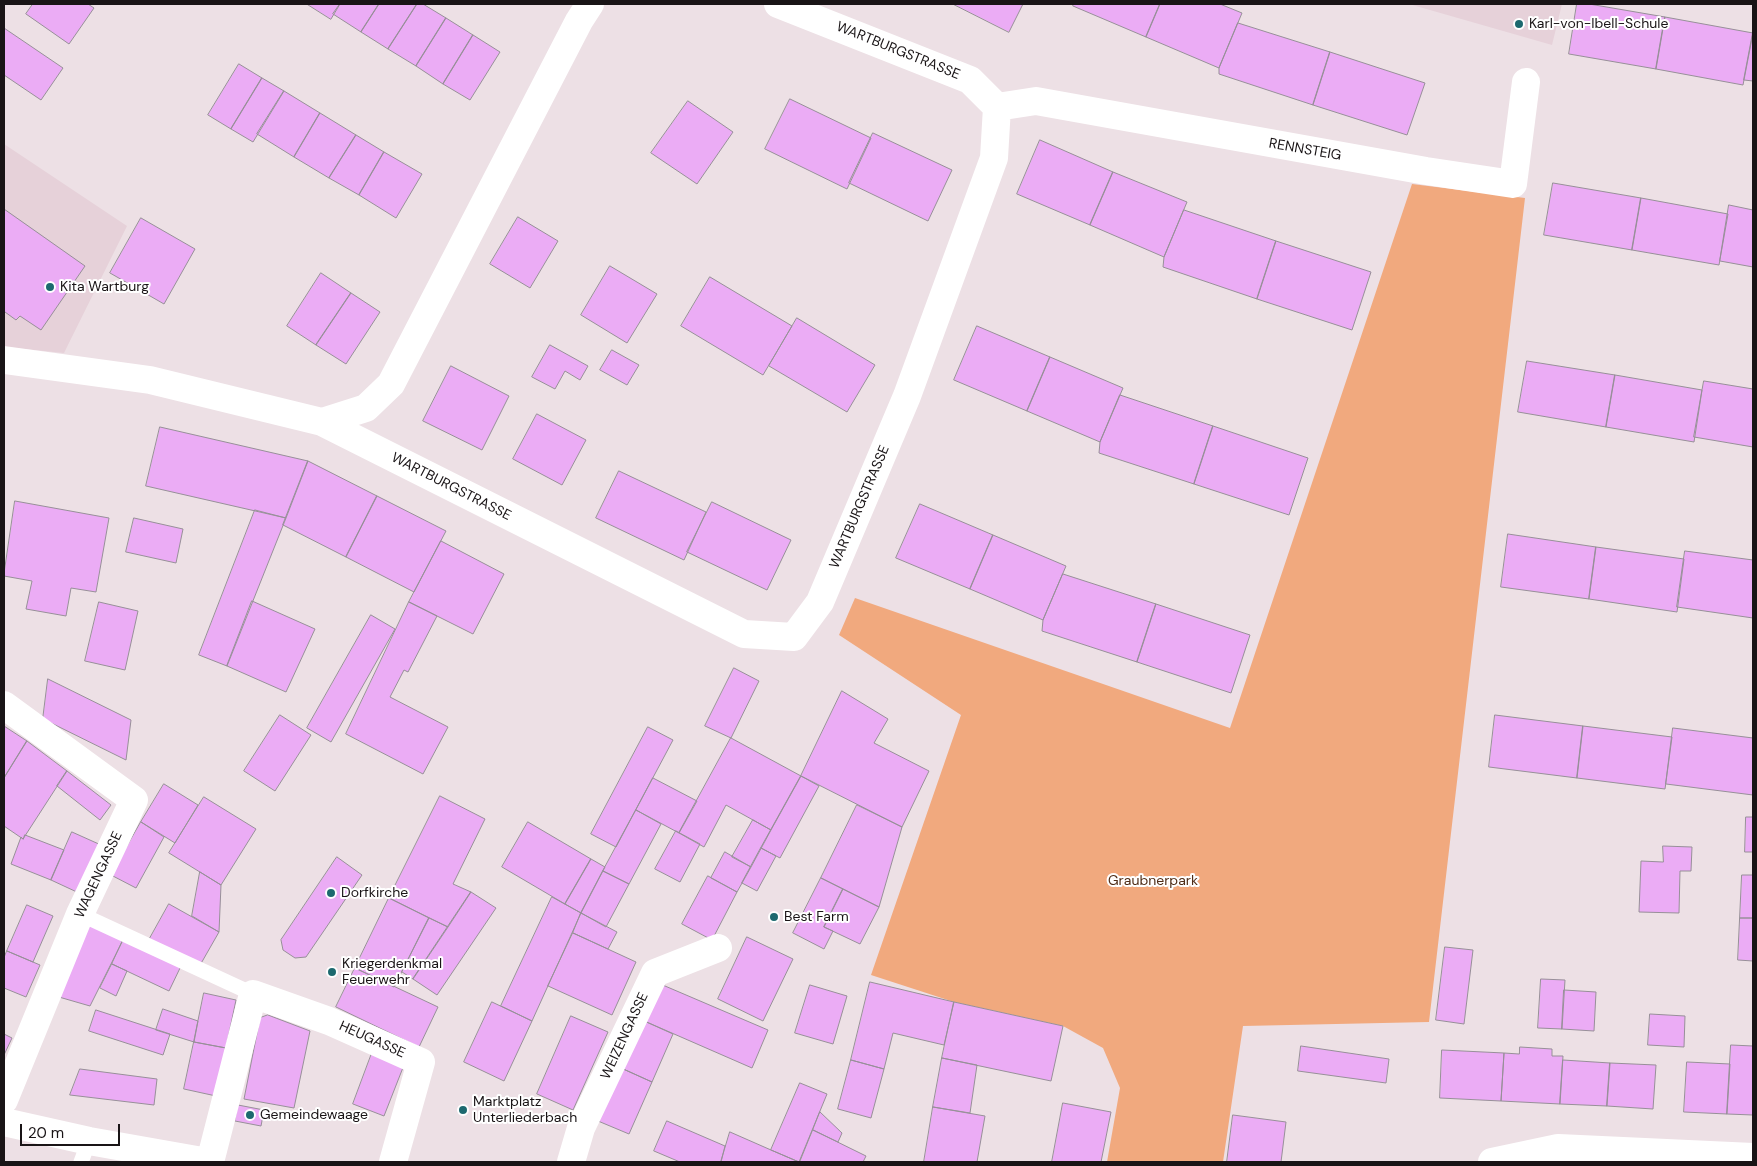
<!DOCTYPE html>
<html>
<head>
<meta charset="utf-8">
<style>
  body { margin:0 }
  #map { position:relative; width:1757px; height:1166px; overflow:hidden; background:#ede0e5; font-family:"DM Sans",sans-serif }
  canvas { display:block }
  .frame { position:absolute; inset:0; border:5px solid #191416; pointer-events:none }
  .scale { position:absolute; left:20px; top:1124px; width:100px; height:22px; box-sizing:border-box; border:2px solid #191416; border-top:0; padding-left:6px; font-size:15px; line-height:18px; white-space:nowrap; color:#191416; -webkit-text-stroke:4px #fff; paint-order:stroke }
</style>
</head>
<body>
<div id="map">
<canvas width="1757" height="1166"></canvas>
<div class="frame"></div>
<div class="scale">20 m</div>
</div>
<script>
const ctx = document.querySelector('canvas').getContext('2d');
ctx.lineJoin = 'round';
function fill(path, color) { ctx.fillStyle = color; ctx.fill(path, 'evenodd'); }
function stroke(path, color, width, dash) { ctx.strokeStyle = color; ctx.lineWidth = width; ctx.lineCap = dash ? 'butt' : 'round'; ctx.setLineDash(dash || []); ctx.stroke(path); }
function label(font, color, halo, rows, align = 'center') {
  ctx.font = font + ' "DM Sans",sans-serif'; ctx.lineWidth = 4; ctx.setLineDash([]); ctx.textBaseline = 'middle'; ctx.strokeStyle = halo; ctx.fillStyle = color; for (const [text, x, y, turn = 0] of rows) {
    ctx.save(); ctx.translate(x, y); ctx.rotate((+turn || 0) * Math.PI / 180); ctx.textAlign = isNaN(turn) ? turn : align; if (halo) ctx.strokeText(text, 0, 0); ctx.fillText(text, 0, 0); ctx.restore();
  }
}
fill(new Path2D(`
  M1409,4H1562L1552,45Z
  M4,144L127,226L64,353L4,347Z`), '#e6d1d9');
fill(new Path2D(`
  M1412,184L1525,198L1429,1022L1243,1026L1223,1162H1107L1120,1088L1103,1048L1063,1026L954,1002L871,975L961,715L839,635L855,598L1230,728Z`), '#f1a97e');
const building = new Path2D(`
  M33,4H88L94,8L69,44L26,14Z
  M307,4H340L331,19Z
  M340,4H379L361,32L333,14Z
  M379,4H417L388,49L361,32Z
  M417,4H423L446,18L416,66L388,49Z
  M953,4H1023L1009,32Z
  M1074,4H1160L1146,37L1073,6Z
  M1160,4H1220L1242,13L1219,68L1146,37Z
  M1577,4H1589L1665,17L1656,69L1569,54Z
  M1665,17L1753,33L1743,85L1656,69Z
  M446,18L473,35L443,84L416,66Z
  M1238,23L1330,52L1313,105L1219,74V68Z
  M4,28L63,68L41,100L4,75Z
  M1753,31V81L1744,80Z
  M473,35L500,52L470,100L443,84Z
  M1330,52L1425,83L1407,135L1313,105Z
  M239,64L262,78L231,129L208,115Z
  M262,78L284,91L253,142L231,129Z
  M284,91L320,113L294,157L257,134Z
  M790,99L871,138L847,189L765,149Z
  M688,101L733,132L697,184L651,153Z
  M320,113L356,135L329,178L294,157Z
  M873,133L952,170L928,221L849,183Z
  M356,135L384,152L359,195L329,178Z
  M1040,140L1113,172L1090,225L1017,194Z
  M384,152L422,174L396,218L359,195Z
  M1113,172L1187,202L1164,257L1090,225Z
  M1553,183L1641,198L1632,250L1544,235Z
  M1641,198L1728,214L1719,265L1632,250Z
  M1729,205L1753,210V267L1720,261Z
  M4,209L85,266L41,330L20,316L16,320L5,312L4,313Z
  M1184,210L1276,241L1257,299L1163,267L1164,257Z
  M518,217L558,241L530,288L490,264Z
  M141,218L195,249L164,304L110,273Z
  M1276,241L1371,272L1352,330L1257,299Z
  M610,266L657,294L627,343L581,315Z
  M321,273L351,293L316,345L287,326Z
  M710,277L792,326L763,375L681,326Z
  M351,293L380,312L346,364L316,345Z
  M797,318L875,365L847,412L769,366Z
  M977,326L1050,357L1027,411L954,380Z
  M550,345L588,366L580,380L565,371L555,389L532,377Z
  M612,350L639,365L627,385L600,370Z
  M1050,357L1123,388L1100,442L1027,411Z
  M1527,361L1615,375L1606,427L1518,412Z
  M451,366L509,396L482,450L423,421Z
  M1615,375L1702,390L1694,442L1606,427Z
  M1704,381L1753,389V447L1694,437Z
  M1120,395L1213,426L1194,484L1099,453L1100,442Z
  M537,414L586,440L562,485L513,459Z
  M1213,426L1308,458L1289,515L1194,484Z
  M160,427L308,461L286,518L146,486Z
  M308,461L377,496L346,557L283,525Z
  M619,471L706,512L684,560L596,518Z
  M377,496L446,531L414,592L346,557Z
  M15,501L109,518L96,592L71,588L66,616L26,609L32,581L4,576Z
  M712,502L791,540L767,590L687,552Z
  M920,504L993,535L970,589L896,558Z
  M255,510L286,518L227,666L199,655Z
  M134,518L183,529L176,563L126,552Z
  M1508,534L1596,547L1589,599L1501,587Z
  M993,535L1066,566L1043,620L970,589Z
  M441,541L504,574L473,634L409,602Z
  M1596,547L1684,559L1677,612L1589,599Z
  M1685,551L1753,560V618L1677,607Z
  M1063,574L1156,604L1137,662L1042,631L1043,620Z
  M252,601L315,629L286,692L227,666Z
  M99,602L138,611L125,670L85,661Z
  M409,602L437,616L408,672L404,670L390,697L448,727L423,774L346,734Z
  M1156,604L1250,635L1231,693L1137,662Z
  M371,615L395,629L331,742L307,728Z
  M734,668L759,681L731,738L705,726Z
  M48,679L131,720L126,760L43,719Z
  M842,691L888,719L874,743L929,771L902,827L801,776Z
  M280,715L311,735L275,791L244,771Z
  M1495,715L1583,726L1577,778L1489,767Z
  M4,726L27,741L4,778Z
  M1583,726L1672,737L1665,789L1577,778Z
  M648,727L673,740L616,847L591,834Z
  M1673,728L1753,738V795L1666,784Z
  M731,738L801,776L771,830L726,805L704,847L679,833Z
  M27,741L67,771L23,839L4,826V778Z
  M67,771L111,805L100,820L57,786Z
  M801,776L819,786L780,858L761,848Z
  M653,778L697,801L679,833L636,810Z
  M164,784L198,805L175,843L141,822Z
  M440,796L485,819L453,884L471,892L448,927L389,898Z
  M204,797L256,829L221,885L169,853Z
  M857,805L902,827L879,907L821,878Z
  M636,810L661,824L629,884L603,871Z
  M1746,817H1753V852H1745Z
  M753,820L771,830L751,867L732,857Z
  M141,822L164,837L136,888L111,875Z
  M528,822L591,859L565,904L502,867Z
  M676,831L700,844L680,882L655,869Z
  M72,832L101,845L79,893L51,880Z
  M25,835L64,850L51,880L11,864L21,837L23,839Z
  M1663,846L1692,847L1691,871H1680L1679,913L1639,912L1641,861L1663,862Z
  M761,848L776,856L757,891L742,883Z
  M725,852L751,867L737,892L711,878Z
  M337,857L362,875L306,957L295,958L283,950L281,940Z
  M591,859L605,867L581,913L565,904Z
  M603,871L629,884L606,927L581,913Z
  M200,872L221,885L219,932L192,916Z
  M1742,875H1753V918H1740Z
  M708,876L737,892L712,940L682,924Z
  M821,878L843,889L824,927L833,931L824,949L793,933Z
  M843,889L879,907L860,944L824,927Z
  M471,892L496,908L437,995L413,979Z
  M552,897L581,913L532,1021L501,1006Z
  M389,898L429,918L394,987L355,968Z
  M169,904L219,932L199,967L149,940Z
  M27,905L53,916L33,962L7,951Z
  M581,913L617,932L608,949L573,933Z
  M429,918L448,927L413,979L402,972Z
  M1740,918H1753V961L1738,960Z
  M88,921L124,938L90,1006L52,995Z
  M573,933L636,962L612,1015L548,986Z
  M747,937L793,959L763,1021L718,999Z
  M124,938L181,966L169,991L112,964Z
  M1445,947L1473,950L1464,1024L1436,1020Z
  M7,951L40,965L26,997L4,988V958Z
  M112,964L127,971L116,996L100,988Z
  M355,968L438,1007L419,1047L336,1007Z
  M1541,979L1565,980L1562,1029L1538,1028Z
  M870,982L954,1002L944,1045L893,1033L884,1069L851,1060Z
  M658,983L768,1030L752,1068L642,1020Z
  M810,985L847,996L833,1044L795,1033Z
  M1564,990L1596,992L1594,1031L1562,1029Z
  M204,993L236,1000L226,1048L194,1042Z
  M492,1002L532,1021L504,1081L464,1062Z
  M954,1002L1063,1026L1051,1081L942,1058Z
  M163,1009L198,1021L194,1042L156,1030Z
  M96,1010L170,1034L163,1055L89,1031Z
  M1650,1014L1685,1016L1684,1047L1648,1045Z
  M268,1015L310,1031L294,1108L244,1099L260,1018Z
  M571,1016L608,1032L573,1110L537,1094Z
  M642,1020L673,1034L652,1082L621,1068Z
  M4,1034L12,1038L4,1055Z
  M194,1042L226,1048L216,1096L184,1089Z
  M1731,1045L1753,1046V1115L1727,1114Z
  M1301,1046L1389,1059L1386,1083L1298,1071Z
  M1520,1047L1552,1049V1056H1563L1560,1104L1501,1101L1504,1053L1519,1054Z
  M1442,1050L1504,1053L1501,1101L1440,1098Z
  M372,1053L404,1065L384,1116L353,1104Z
  M942,1058L977,1065L970,1113L933,1107Z
  M851,1060L884,1069L871,1118L838,1109Z
  M1563,1060L1610,1063L1607,1106L1560,1104Z
  M1687,1062L1730,1064L1727,1114L1684,1112Z
  M1610,1063L1656,1065L1653,1109L1607,1106Z
  M621,1068L652,1082L629,1134L598,1121Z
  M80,1069L157,1079L154,1105L70,1095Z
  M800,1083L827,1094L799,1162L771,1150Z
  M1063,1103L1111,1112L1101,1162H1052Z
  M238,1105L264,1110L261,1126L235,1121Z
  M933,1107L985,1116L977,1162H924Z
  M820,1112L842,1133L838,1142L813,1130Z
  M1233,1115L1286,1122L1281,1162H1227Z
  M667,1121L725,1146L721,1162H680L654,1151Z
  M813,1130L866,1156L863,1162H800Z
  M730,1132L771,1150L799,1162H721Z`);
fill(building, '#ebacf5');
stroke(building, '#978f98', 1);
stroke(new Path2D(`
  M80,914L253,994
  M81,1162L89,1141`), '#fff', 15);
stroke(new Path2D(`
  M997,107L1036,101L1426,171L1513,184L1526,82
  M4,360L150,380L322,422L744,634L794,637L820,602L907,396L994,158L997,107L970,80L778,4
  M322,422L366,408L391,384L579,21L590,4
  M4,705L134,800L80,914L4,1100
  M4,1122L89,1141L208,1162
  M210,1162L253,994L329,1021L421,1062L393,1162
  M571,1162L581,1128L655,973L718,948
  M1492,1162L1558,1148L1753,1157`), '#fff', 28);
for (const [x, y, r, color] of [
  [1519,24,5,"#1d696f"],
  [50,287,5,"#1d696f"],
  [331,893,5,"#1d696f"],
  [774,917,5,"#1d696f"],
  [332,972,5,"#1d696f"],
  [463,1110,5,"#1d696f"],
  [250,1115,5,"#1d696f"]
]) { const dot = new Path2D(); dot.arc(x, y, r, 0, 2 * Math.PI); ctx.fillStyle = color; ctx.fill(dot); stroke(dot, '#fff', 2); }
label('14px', '#191416', '#fff', [
  ["Karl-von-Ibell-Schule",1529,24],
  ["Kita Wartburg",60,287],
  ["Dorfkirche",341,893],
  ["Best Farm",784,917],
  ["Kriegerdenkmal",342,964],
  ["Feuerwehr",342,980],
  ["Marktplatz",473,1102],
  ["Unterliederbach",473,1118],
  ["Gemeindewaage",260,1115]
], 'left');
label('14px', '#191416', '#fff', [
  ["WARTBURGSTRASSE",898,51,22],
  ["RENNSTEIG",1305,150,10],
  ["WARTBURGSTRASSE",451,487,27],
  ["WARTBURGSTRASSE",860,507,-67],
  ["WAGENGASSE",99,875,-65],
  ["WEIZENGASSE",625,1036,-65],
  ["HEUGASSE",372,1040,24]
]);
label('14px', '#4f2d17', '#fff', [
  ["Graubnerpark",1153,881]
]);
</script>
</body>
</html>
